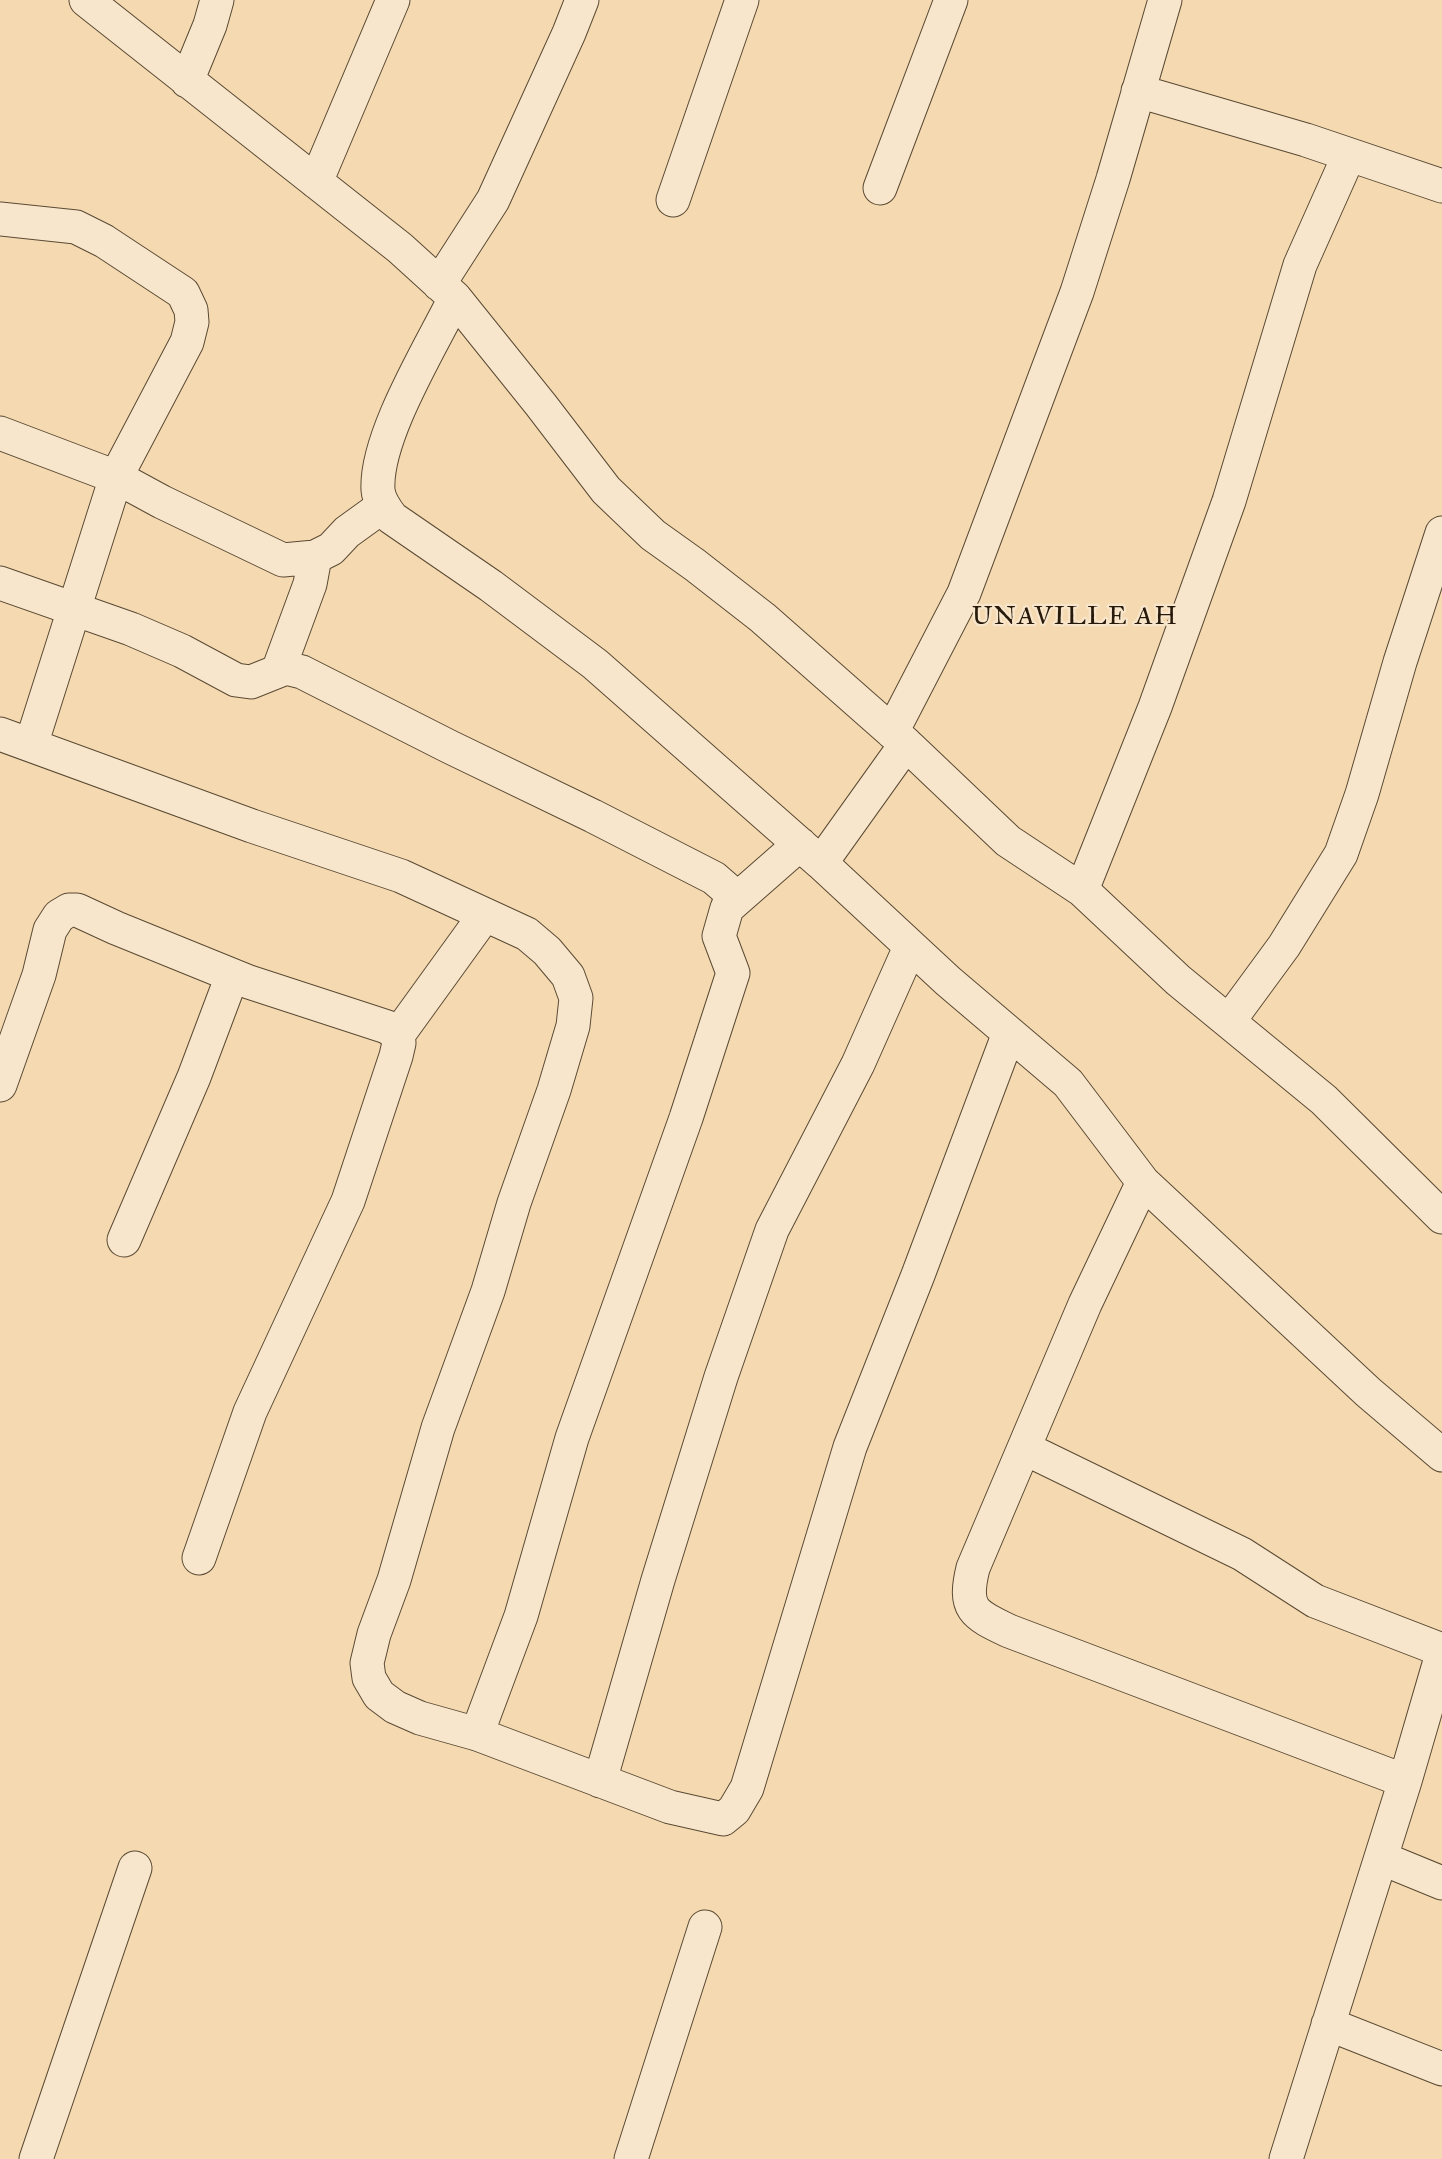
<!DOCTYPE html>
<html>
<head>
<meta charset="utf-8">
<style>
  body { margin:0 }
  canvas { display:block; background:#f5d9b0 }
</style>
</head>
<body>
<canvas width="1442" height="2159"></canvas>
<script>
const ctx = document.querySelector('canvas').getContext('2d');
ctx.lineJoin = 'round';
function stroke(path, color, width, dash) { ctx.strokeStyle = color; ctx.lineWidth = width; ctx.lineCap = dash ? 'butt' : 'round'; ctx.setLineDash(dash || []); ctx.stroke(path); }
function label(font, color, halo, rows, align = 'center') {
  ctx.font = font + ' "IM FELL Great Primer",serif'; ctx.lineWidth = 4.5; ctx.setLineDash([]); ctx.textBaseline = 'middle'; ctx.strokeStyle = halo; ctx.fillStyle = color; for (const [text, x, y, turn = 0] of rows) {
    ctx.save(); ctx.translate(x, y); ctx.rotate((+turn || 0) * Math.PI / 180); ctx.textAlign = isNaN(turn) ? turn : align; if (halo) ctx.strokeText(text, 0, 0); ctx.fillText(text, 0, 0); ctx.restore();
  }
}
const minor = new Path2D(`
  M86,0L400,248L455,298L541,405L606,490L653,535L695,565L763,618L906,744L1008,841L1082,890L1178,980L1324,1100L1442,1217
  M187,81L210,25L217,0
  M1138,91L1306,140L1442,186
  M316,182L393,0
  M880,188L951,0
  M673,200L742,0
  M0,219L76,227L104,241L183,293L191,310L192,322L187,342L116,477L31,745
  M439,284L493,200L569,33L582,0
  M455,298C431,347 375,437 378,490C379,501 386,510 392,518L491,586L595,664L821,863L948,981L1068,1083L1143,1182L1368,1392L1442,1455
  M0,433L116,477L162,502L283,560L315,557L331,549L347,532L383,506
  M0,583L131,629L182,651L236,680L251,682L286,668L302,672L450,747L593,816L714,878L737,898
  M278,671L310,584L315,557
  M892,732L964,593L1042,385L1077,292L1113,179L1165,0
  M0,734L252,826L401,876L527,934L547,951L568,976L576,998L573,1026L554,1090L514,1203L488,1291L438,1428L394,1580L374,1634L367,1663L369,1678L379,1695L395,1707L420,1718L477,1734L670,1807L723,1819L734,1810L747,1788L850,1447L918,1275L1009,1033
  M821,863L906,744
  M1082,890L1155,707L1229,501L1300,265L1349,155
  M1229,1021L1284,946L1341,854L1362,794L1400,662L1442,533
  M398,1035L484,916
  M0,1085L39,975L50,930L59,916L69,910H77L116,928L249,982L387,1027L398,1035L399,1043L396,1056L348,1201L250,1412L199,1558
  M1143,1182L1085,1304L973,1568C963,1609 973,1614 1009,1631L1405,1781
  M124,1240L194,1077L232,976
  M1024,1448L1242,1554L1315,1601L1442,1650
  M477,1734L521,1616L572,1438L686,1118L733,973L719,936L727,908L800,844
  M600,1781L658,1580L721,1377L772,1230L858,1064L910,947
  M1381,1858L1442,1883
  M1328,2024L1442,2069
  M36,2159L135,1868
  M631,2159L705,1927
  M1286,2159L1405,1781L1442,1654`);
stroke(minor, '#5a4a34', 35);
stroke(minor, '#f8e6cc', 33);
ctx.letterSpacing = '1.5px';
label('26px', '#271a0a', '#f8e6cc', [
  ["UNAVILLE AH",1075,618]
]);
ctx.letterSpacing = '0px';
</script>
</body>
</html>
